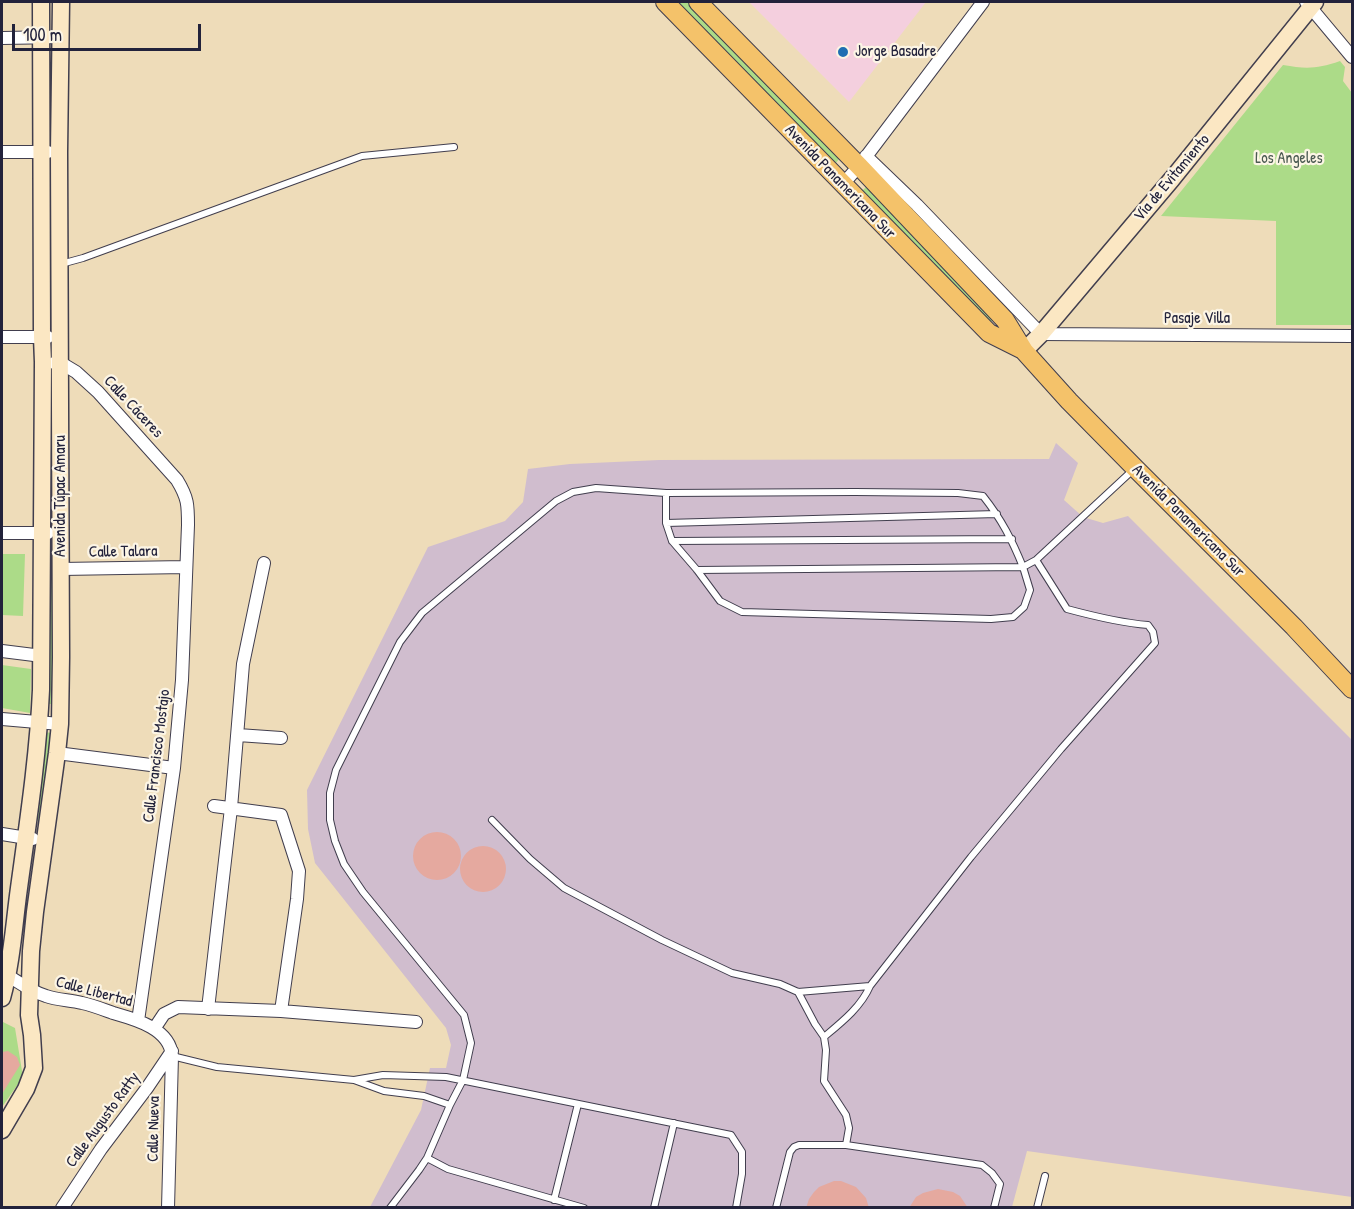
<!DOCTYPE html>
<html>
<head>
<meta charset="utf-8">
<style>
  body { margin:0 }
  #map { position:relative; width:1354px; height:1209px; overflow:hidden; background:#eedcb9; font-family:"Patrick Hand",sans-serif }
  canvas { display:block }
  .frame { position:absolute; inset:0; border:3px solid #22223b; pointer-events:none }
  .scale { position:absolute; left:12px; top:24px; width:189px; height:27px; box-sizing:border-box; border:3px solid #22223b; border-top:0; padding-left:8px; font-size:18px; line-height:21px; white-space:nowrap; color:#22223b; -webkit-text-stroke:4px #fcf5e5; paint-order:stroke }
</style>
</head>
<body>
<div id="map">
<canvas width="1354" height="1209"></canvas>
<div class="frame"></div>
<div class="scale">100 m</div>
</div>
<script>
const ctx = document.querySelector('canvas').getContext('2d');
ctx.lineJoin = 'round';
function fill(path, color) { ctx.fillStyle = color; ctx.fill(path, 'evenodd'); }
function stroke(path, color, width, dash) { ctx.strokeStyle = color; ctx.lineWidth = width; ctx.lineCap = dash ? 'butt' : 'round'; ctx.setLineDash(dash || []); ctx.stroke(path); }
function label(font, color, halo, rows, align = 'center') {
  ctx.font = font + ' "Patrick Hand",sans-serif'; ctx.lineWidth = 4.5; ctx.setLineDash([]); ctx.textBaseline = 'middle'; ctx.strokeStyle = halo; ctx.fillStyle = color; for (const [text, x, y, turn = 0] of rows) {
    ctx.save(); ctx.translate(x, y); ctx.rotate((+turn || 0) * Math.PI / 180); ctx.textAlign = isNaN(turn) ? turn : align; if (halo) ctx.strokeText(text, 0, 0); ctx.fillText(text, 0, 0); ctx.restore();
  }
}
fill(new Path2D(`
  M749,2H926L849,102Z`), '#f4cfde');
fill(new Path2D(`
  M1056,443L1078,463L1064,500L1083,517L1103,523L1128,516L1352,740V1197L1027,1151L1012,1207H370L421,1110L430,1068H446L451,1045L446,1028L315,863L308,829L307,790L428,547L505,521L523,502L528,469L570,464L659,460L1049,459Z`), '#d0bdce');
fill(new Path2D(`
  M677,2H688L842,155L836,163Z
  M1340,61L1345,67L1343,81L1352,93V325H1276V221L1161,216L1283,65C1306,69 1317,69 1340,61Z
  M868,185L994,318L990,323L861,192Z
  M49,535H59L52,704H44Z
  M2,554H25L23,616L2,615Z
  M2,665L31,669L30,713L2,708Z
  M44,732L52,733L40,821L31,820Z
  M2,1022H3L15,1028L23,1077L2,1107Z`), '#acdb88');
fill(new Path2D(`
  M413 856a24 24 0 1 1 48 0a24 24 0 1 1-48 0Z
  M460 869a23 23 0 1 1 46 0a23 23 0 1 1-46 0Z
  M8,1051L17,1057L20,1065L2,1094V1052Z
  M834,1181H841L856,1187L866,1198L869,1208H806L809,1199L814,1192L819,1187Z
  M938,1189L953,1192L960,1196L968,1208H909L916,1197L923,1193Z`), '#e5a99f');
const lane = new Path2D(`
  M61,264L83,258L362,156L454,147
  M666,493V523L672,541L697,570L720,601L742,612L991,619L1013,617L1024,607L1030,590L1023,567L697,570
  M666,523L997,514
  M672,541L1012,539
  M492,820L530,859L564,888L662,940L732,973L780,984L798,992L870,986L971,857L1061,749L1155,643L1153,632L1148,625C1121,623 1093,616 1067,609L1036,560
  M798,992L815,1024L824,1037L826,1050L824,1081L846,1115L849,1128L846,1145
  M824,1037C842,1022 861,1007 870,986
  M172,1056L217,1067L354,1080L384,1091L424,1096L450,1105
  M354,1080L383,1075L446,1077L731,1135L742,1152V1174L736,1208
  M427,1158L448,1169L584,1208
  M554,1200L578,1104
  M390,1208L419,1170L427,1158L450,1105L463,1080L471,1043L464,1015L363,892L344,864L335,841L330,820V793L336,770L400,642L422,613L556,501L573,492L596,488L666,493L855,492L958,493L983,496C1002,520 1012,540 1023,567L1036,560L1134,469
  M654,1208L674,1123
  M776,1208L790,1152L794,1147L799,1145H846L982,1165L992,1173L1000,1184L994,1208
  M1037,1208L1045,1176`);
const street = new Path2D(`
  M1306,2L1352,57
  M2,38L61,37
  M2,152H48
  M866,156L917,205L1041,334L1352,336
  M843,184L859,166L983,2
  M2,337H48
  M54,363H61L76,372L98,392L177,480C188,498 188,505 188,525L182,680L174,768L138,1021
  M2,533H48
  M61,569L186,567
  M2,651L42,656
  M2,719L60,724
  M238,735L281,738
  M57,753L174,768
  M214,806L281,815L299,871L297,899L281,1011
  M2,834L33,839
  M2,972C16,980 29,991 46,996C57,1000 70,1000 82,1003C92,1005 102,1009 113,1013C134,1019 170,1028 172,1056L168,1208
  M208,1009L231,808L243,664L264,563
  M154,1029L164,1014L178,1007L281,1011L416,1022
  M62,1208L101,1149L147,1088L172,1051`);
const secondary = new Path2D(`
  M1024,351L1041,334L1172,179L1315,2
  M2,998C12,962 14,924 19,888C28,822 38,756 41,690L43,362L42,337L41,2
  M2,1130L26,1089L34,1068L32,1035L29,1015L31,951L35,912L57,753L60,724L61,657L59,152L61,2`);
const primary = new Path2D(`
  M665,2L989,333L1023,350
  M698,2L859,166L1005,320L1024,351L1069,401L1135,468L1294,627L1352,689`);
stroke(lane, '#413e4e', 8);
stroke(street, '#413e4e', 14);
stroke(secondary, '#413e4e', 19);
stroke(primary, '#413e4e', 20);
stroke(lane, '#fff', 6);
stroke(street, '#fff', 12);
stroke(secondary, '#fbe7c3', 16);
stroke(primary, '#f4c26a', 18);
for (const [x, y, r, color] of [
  [843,52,6,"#1f6fb2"]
]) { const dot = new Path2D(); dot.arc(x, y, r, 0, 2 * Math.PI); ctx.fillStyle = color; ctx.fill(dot); stroke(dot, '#fcf5e5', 2); }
label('16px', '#22223b', '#fcf5e5', [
  ["Jorge Basadre",855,52]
], 'left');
label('16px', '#4b5a52', '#fcf5e5', [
  ["Los Angeles",1289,159]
]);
label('16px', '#22223b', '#fcf5e5', [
  ["Vía de Evitamiento",1172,178,-50],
  ["Avenida Panamericana Sur",840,182,46],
  ["Pasaje Villa",1197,319],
  ["Calle Cáceres",133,407,47],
  ["Avenida Túpac Amaru",61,496,-90],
  ["Avenida Panamericana Sur",1188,521,45],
  ["Calle Talara",123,552,-1],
  ["Calle Francisco Mostajo",157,756,-83],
  ["Calle Libertad",94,992,15],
  ["Calle Augusto Ratty",103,1120,-54],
  ["Calle Nueva",154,1129,-89]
]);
</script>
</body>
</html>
